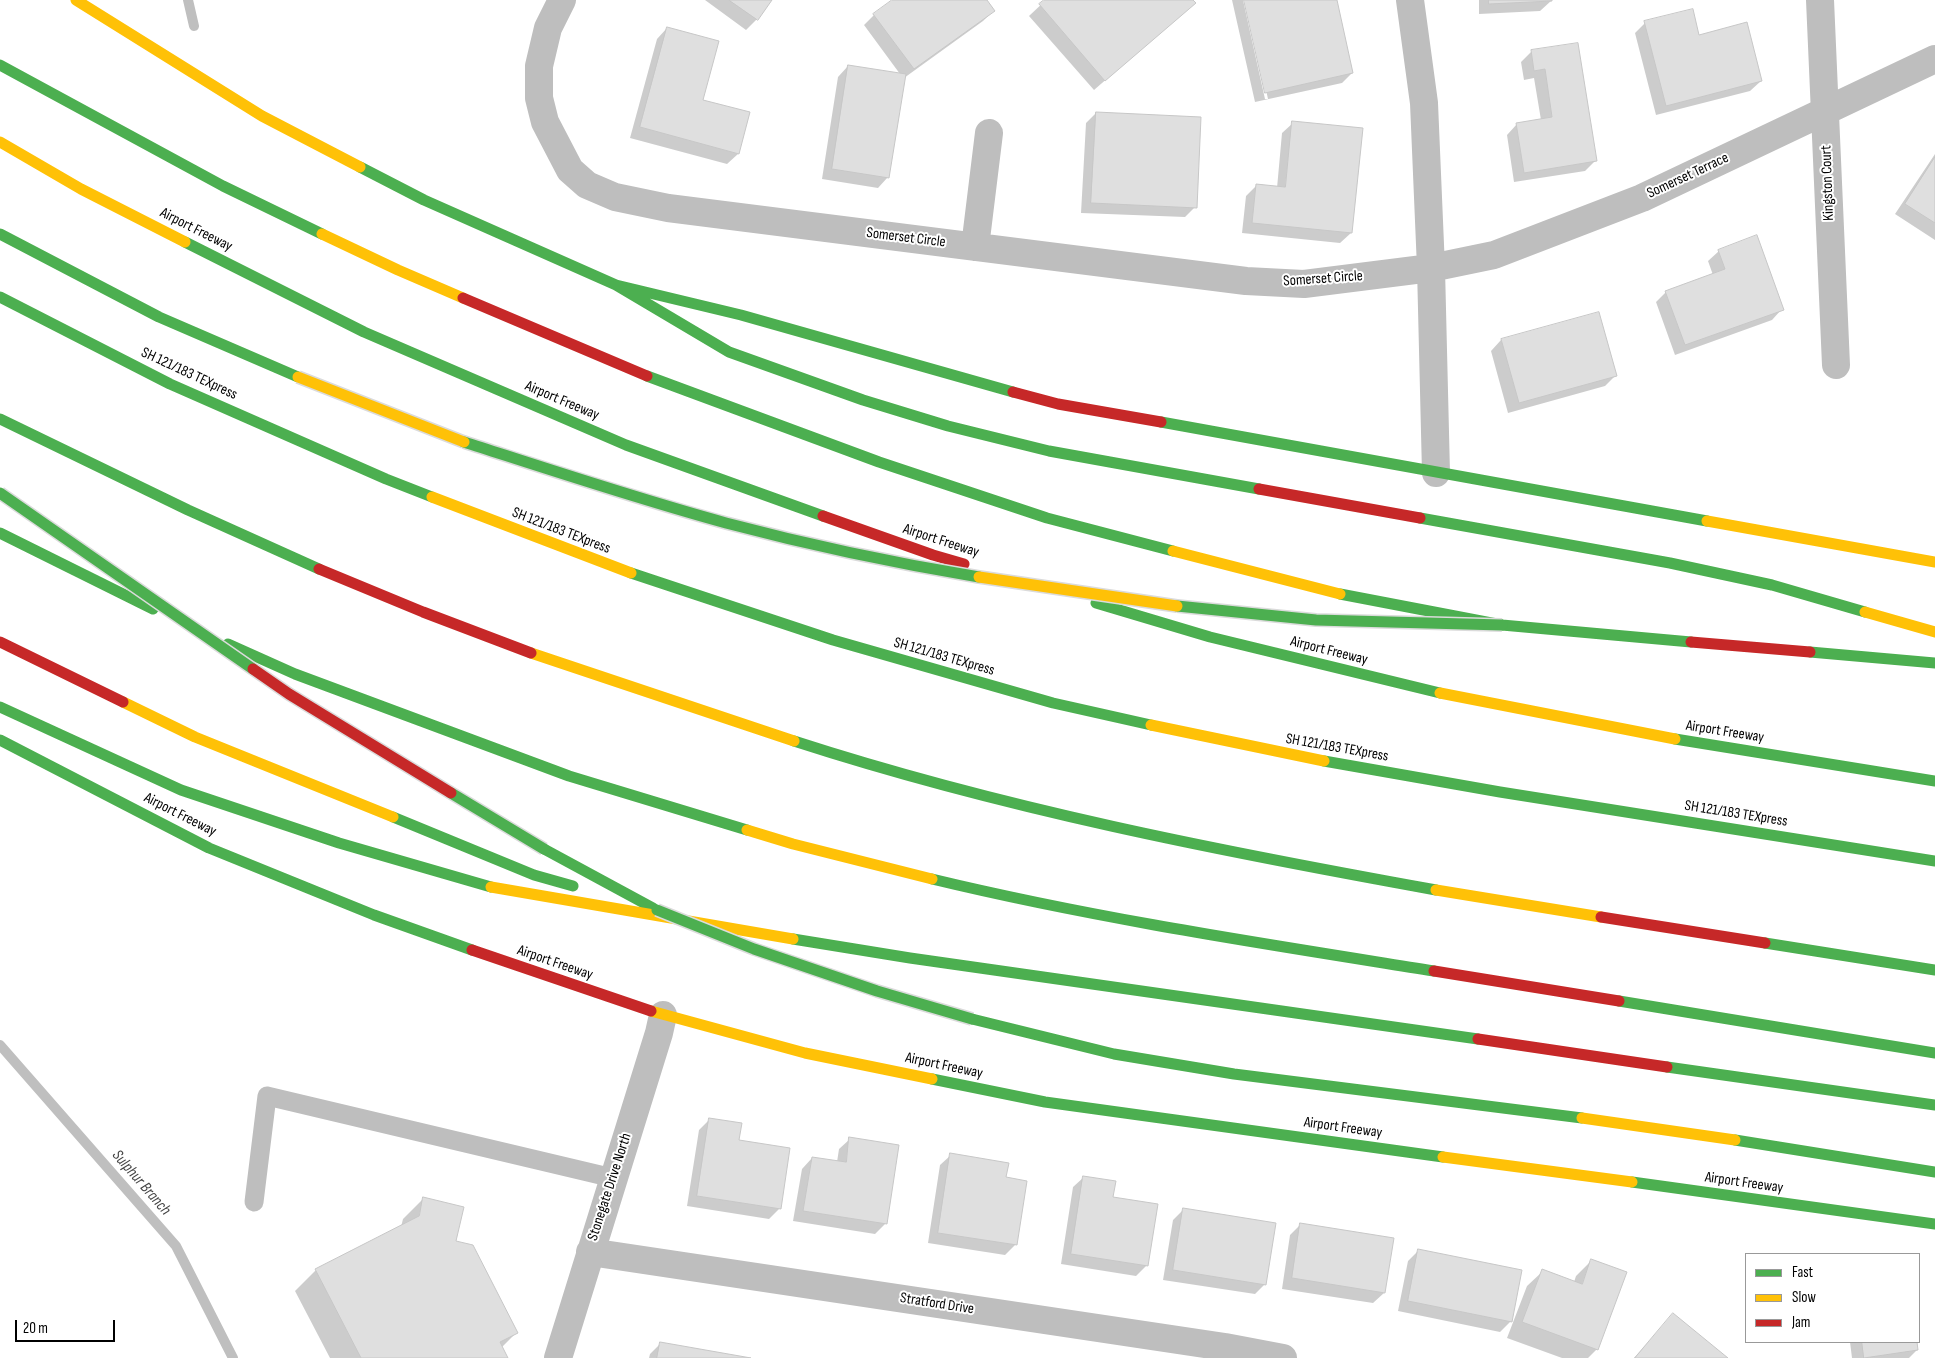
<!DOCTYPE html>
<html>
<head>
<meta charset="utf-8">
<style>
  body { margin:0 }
  #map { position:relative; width:1935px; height:1358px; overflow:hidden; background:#fff; font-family:"Sofia Sans Condensed",sans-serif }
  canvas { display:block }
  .legend { position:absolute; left:1745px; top:1253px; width:175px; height:90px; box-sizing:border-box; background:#fff; border:1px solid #999; margin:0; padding:6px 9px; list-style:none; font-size:15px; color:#000 }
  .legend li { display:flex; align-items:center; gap:10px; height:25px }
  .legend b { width:25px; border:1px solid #999 }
  .scale { position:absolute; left:15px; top:1320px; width:100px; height:22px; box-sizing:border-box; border:2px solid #000; border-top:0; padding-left:6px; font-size:15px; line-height:18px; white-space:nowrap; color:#000; -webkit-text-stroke:4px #fff; paint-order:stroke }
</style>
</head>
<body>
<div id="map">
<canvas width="1935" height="1358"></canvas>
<ul class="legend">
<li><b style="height:6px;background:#4caf50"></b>Fast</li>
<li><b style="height:6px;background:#ffc107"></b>Slow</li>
<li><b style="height:6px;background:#c62828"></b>Jam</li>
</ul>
<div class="scale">20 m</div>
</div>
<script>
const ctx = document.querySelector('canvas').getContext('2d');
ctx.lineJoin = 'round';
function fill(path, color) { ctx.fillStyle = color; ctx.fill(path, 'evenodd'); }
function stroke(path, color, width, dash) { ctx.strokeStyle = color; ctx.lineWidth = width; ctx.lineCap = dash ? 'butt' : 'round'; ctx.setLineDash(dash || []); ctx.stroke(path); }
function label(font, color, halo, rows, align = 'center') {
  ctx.font = font + ' "Sofia Sans Condensed",sans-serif'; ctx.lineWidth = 4; ctx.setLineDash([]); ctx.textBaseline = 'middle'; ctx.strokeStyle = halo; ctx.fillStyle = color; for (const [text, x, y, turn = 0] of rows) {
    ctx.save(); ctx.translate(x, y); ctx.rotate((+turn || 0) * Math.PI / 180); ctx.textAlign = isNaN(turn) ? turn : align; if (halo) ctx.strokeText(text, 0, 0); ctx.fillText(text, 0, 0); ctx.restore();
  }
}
fill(new Path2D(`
  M705,0H770L757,19L746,30Z
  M895,0H985L993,11L983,21L904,78L888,177L878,188L822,179L838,77L848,66L900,74L864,25L874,15Z
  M1046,0H1192L1194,3L1094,90L1029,16Z
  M1232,0H1243L1265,99H1268L1246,0H1336L1352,73L1342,83L1255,102Z
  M1479,0H1551V1L1540,11L1479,14Z
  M1645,23L1698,36L1761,81L1750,91L1656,115L1635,33Z
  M667,28L702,100L738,154L727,164L630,138L657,39Z
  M1577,44L1595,161L1585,171L1514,182L1507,135L1517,124L1541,120L1534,78L1524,80L1521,62L1532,51Z
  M1096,113L1195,207L1185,217L1081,213L1086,123Z
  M1293,123L1351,233L1340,243L1242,233L1246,196L1256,186L1277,188L1282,133Z
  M1935,154V240L1895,214Z
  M1719,251L1782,309L1772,320L1675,355L1656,302L1666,292L1713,275L1708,261Z
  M1501,340L1615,376L1605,386L1508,413L1491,351Z
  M710,1119L738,1141L779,1209L769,1219L687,1206L699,1130Z
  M850,1139L898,1146L885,1224L875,1234L793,1221L802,1169L812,1158L837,1162L839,1149Z
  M951,1155L1016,1244L1005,1255L928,1243L940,1165Z
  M1084,1177L1112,1198L1147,1265L1136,1276L1061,1264L1073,1187Z
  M424,1198L516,1333L502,1347L507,1358H330L295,1291L316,1270L401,1227L403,1219Z
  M1183,1210L1265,1284L1255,1294L1163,1280L1173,1220Z
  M1301,1224L1384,1293L1373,1303L1282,1289L1290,1235Z
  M1418,1251L1511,1321L1500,1332L1398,1311L1408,1261Z
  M1591,1261L1597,1349L1588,1358H1562L1507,1338L1527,1286L1543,1271L1574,1282L1576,1276Z
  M1673,1315L1726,1358H1634Z
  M1850,1342H1916L1917,1350L1909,1358H1852Z
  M660,1344L744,1358H649L650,1354Z`), '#0003');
stroke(new Path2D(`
  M188,0L194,26
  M0,1045L176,1246L233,1358`), '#bfbfbf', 10);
const building = new Path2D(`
  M729,0H772L758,20Z
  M892,0H987L995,11L914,69L873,14Z
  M1044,0H1193L1196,3L1105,81L1039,4Z
  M1244,0H1337L1353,73L1265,93Z
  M1489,0H1552V1L1489,4Z
  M1693,9L1699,35L1747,22L1762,81L1666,106L1644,21Z
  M667,27L719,41L703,100L750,112L739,154L640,127Z
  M1578,43L1597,161L1524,173L1516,123L1552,117L1545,69L1534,71L1531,50Z
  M848,65L906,74L889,178L832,169Z
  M1096,112L1201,117L1197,208L1091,203Z
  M1292,121L1363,128L1352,233L1252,223L1256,184L1285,187Z
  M1935,157V223L1905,204Z
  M1757,235L1784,310L1685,345L1665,291L1725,269L1718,250Z
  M1599,312L1617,376L1519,403L1501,339Z
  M709,1118L742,1123L739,1140L790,1148L781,1209L697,1196Z
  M849,1137L899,1145L887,1224L803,1211L812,1157L846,1162Z
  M950,1153L1009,1163L1006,1177L1027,1181L1017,1245L938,1233Z
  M1083,1176L1116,1181L1113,1197L1158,1204L1148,1266L1071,1254Z
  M423,1197L464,1207L456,1241L473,1245L518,1333L500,1342L508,1358H361L315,1269L419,1216Z
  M1183,1208L1276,1223L1266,1285L1173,1270Z
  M1300,1223L1394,1238L1385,1293L1292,1278Z
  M1418,1249L1522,1270L1512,1322L1408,1301Z
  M1591,1259L1627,1272L1598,1350L1522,1322L1542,1269L1582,1284Z
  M1673,1313L1728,1358H1635Z
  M660,1342L751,1358H657Z
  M1862,1342H1917L1918,1350L1864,1358Z`);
fill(building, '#dfdfdf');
stroke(building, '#c7c7c7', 1);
stroke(new Path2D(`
  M254,1202L267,1096L613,1178`), '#bebebe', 19);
stroke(new Path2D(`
  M562,0L548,28L539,66V98L545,122L570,170L587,185L615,197L668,208L1246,281L1304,284L1431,268L1424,103L1410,0
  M1820,0L1836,365
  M975,247L989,133
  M1436,473L1431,268L1494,255L1642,198L1935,59
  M590,1252L1225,1347L1283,1358
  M558,1358L659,1033L663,1015`), '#bebebe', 28);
stroke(new Path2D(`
  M0,65L223,186L322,234
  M360,167L424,200L616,285L741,315L1013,392
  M0,234L159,317L298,377
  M185,242L364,332L626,445L823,516
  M616,285L729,352L863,400L948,426L1049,451L1259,489
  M0,297L170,384L386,479L432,497
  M647,376L879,462L1047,518L1173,551
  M0,419L188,510L319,569
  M1161,422L1707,521
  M1420,518L1670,563L1772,585L1865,612
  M0,533L153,609
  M631,573L833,640L1053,703L1151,725
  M1340,594L1502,625L1691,642
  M1096,603L1210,637L1440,693
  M228,644L295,674L569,776L747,830
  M1810,652L1935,663
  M0,707L181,790L339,843L491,887
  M1675,739L1935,781
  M0,740L209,848L374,915L472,950
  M794,741C1004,809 1220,851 1436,890
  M1324,761L1500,792L1935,861
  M393,817L534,875L573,886
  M544,849L653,908
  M932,879C1098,919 1266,944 1434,971
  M793,939L910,958L1478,1039
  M1765,943L1935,970
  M1619,1001L1935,1053
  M972,1019L1114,1054L1234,1074L1582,1118
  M1667,1067L1935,1105
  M932,1079L1045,1102L1443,1157
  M1735,1140L1935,1172
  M1632,1182L1935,1224`), '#4caf50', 11);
stroke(new Path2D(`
  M76,0L262,116L360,167
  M0,142L81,189L185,242
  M322,234L398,270L463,298
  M432,497L631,573
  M1707,521L1935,562
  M1173,551L1340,594
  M1865,612L1935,632
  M531,653L794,741
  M1440,693L1675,739
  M123,702L195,737L393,817
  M1151,725L1324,761
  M747,830L793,844L932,879
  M491,887L793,939
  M1436,890L1601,917
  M651,1011L805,1053L932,1079
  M1582,1118L1735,1140
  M1443,1157L1632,1182`), '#ffc107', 11);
stroke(new Path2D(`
  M463,298L647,376
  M1013,392L1058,404L1161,422
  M1259,489L1420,518
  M823,516L933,555L964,564
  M319,569L423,612L531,653
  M0,642L123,702
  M1691,642L1810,652
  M1601,917L1765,943
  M472,950L651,1011
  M1434,971L1619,1001
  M1478,1039L1667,1067`), '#c62828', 11);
const fastBridge = new Path2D(`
  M464,442C551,470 638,499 726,523C809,545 894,563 979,577
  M0,493L253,669
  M1177,606L1316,620L1502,625
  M451,793L544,849
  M657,910L754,949L877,991L972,1019`);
const slowBridge = new Path2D(`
  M298,377L464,442
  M979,577L1177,606`);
const jamBridge = new Path2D(`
  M253,669L289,694L451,793`);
stroke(fastBridge, '#dbdbdb', 14, []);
stroke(slowBridge, '#dbdbdb', 14, []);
stroke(jamBridge, '#dbdbdb', 14, []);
stroke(fastBridge, '#4caf50', 11);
stroke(slowBridge, '#ffc107', 11);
stroke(jamBridge, '#c62828', 11);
label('15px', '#000', '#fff', [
  ["Somerset Terrace",1688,176,-25],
  ["Kingston Court",1828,183,-92],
  ["Airport Freeway",196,230,27],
  ["Somerset Circle",906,238,7],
  ["Somerset Circle",1323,279,-4],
  ["SH 121/183 TEXpress",189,374,25],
  ["Airport Freeway",562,401,23],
  ["SH 121/183 TEXpress",561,531,21],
  ["Airport Freeway",941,541,18],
  ["Airport Freeway",1329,651,14],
  ["SH 121/183 TEXpress",944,657,16],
  ["Airport Freeway",1725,732,9],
  ["SH 121/183 TEXpress",1337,748,10],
  ["SH 121/183 TEXpress",1736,814,9],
  ["Airport Freeway",180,815,27],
  ["Airport Freeway",555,963,19],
  ["Airport Freeway",944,1066,12],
  ["Airport Freeway",1343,1128,8],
  ["Airport Freeway",1744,1183,8],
  ["Stonegate Drive North",610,1187,-72],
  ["Stratford Drive",937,1304,9]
]);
label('italic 16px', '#444', '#fff', [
  ["Sulphur Branch",141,1183,49]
]);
</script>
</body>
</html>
